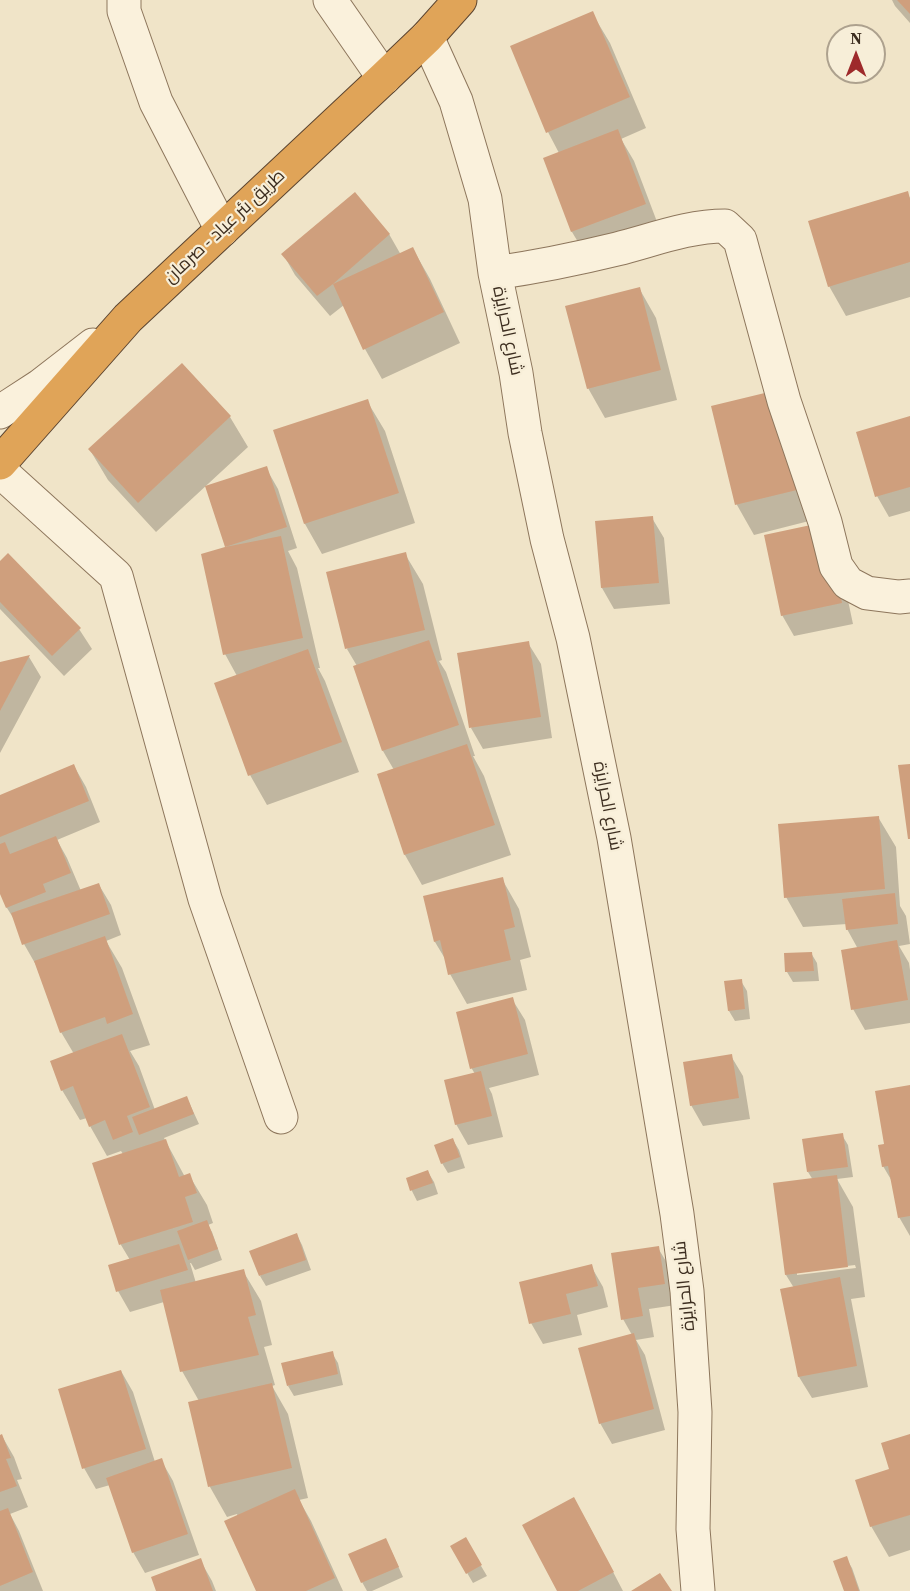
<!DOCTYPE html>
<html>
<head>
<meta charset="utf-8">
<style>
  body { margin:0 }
  #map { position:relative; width:910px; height:1591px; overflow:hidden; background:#f0e4c8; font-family:"Source Serif 4",serif }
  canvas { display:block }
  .north { position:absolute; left:826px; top:24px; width:60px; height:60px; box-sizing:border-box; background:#f7eed8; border:2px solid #ada18e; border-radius:50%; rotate:0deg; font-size:16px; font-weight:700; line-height:24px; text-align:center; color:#3d2e20 }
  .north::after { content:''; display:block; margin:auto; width:21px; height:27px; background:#9e2a2b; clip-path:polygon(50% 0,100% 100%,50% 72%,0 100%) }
</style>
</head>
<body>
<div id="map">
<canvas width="910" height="1591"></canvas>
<div class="north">N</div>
</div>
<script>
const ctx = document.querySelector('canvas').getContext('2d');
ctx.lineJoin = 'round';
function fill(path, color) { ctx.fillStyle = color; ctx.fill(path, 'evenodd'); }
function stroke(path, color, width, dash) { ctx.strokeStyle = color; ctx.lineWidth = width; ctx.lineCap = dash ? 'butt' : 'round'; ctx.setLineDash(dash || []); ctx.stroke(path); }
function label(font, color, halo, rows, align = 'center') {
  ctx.font = font + ' "Source Serif 4",Cairo,serif'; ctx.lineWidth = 4.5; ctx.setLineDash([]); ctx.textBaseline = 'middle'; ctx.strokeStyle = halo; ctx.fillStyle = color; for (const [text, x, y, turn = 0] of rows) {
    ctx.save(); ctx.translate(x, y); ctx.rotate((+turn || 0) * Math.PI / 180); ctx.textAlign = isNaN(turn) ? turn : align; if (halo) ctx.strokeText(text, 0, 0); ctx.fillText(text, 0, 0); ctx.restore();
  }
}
fill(new Path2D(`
  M892,0H910V23L895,6Z
  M592,13L610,43L646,128L621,139L634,161L662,235L590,262L572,232L545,158L559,153L548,132L512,47Z
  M907,193L910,198V297L846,316L829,286Z
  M389,234L401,255L413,249L430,279L460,343L382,379L365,349L344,305L330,316L295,275L283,254Z
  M639,288L656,318L677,400L605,418L588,388Z
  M182,365L230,417L248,447L156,532L108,480L90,450Z
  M772,393L813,520L754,535L737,505L712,407Z
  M367,401L385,431L415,523L322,554L305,524L274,431Z
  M910,417V511L889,517L877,496Z
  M266,468L278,489L297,548L288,551L297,568L320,668H318L325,681L359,772L267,805L250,775L237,676L225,654L227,548L207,487Z
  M652,518L664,538L670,604L614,609L602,588L596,523Z
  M836,544L853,624L794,636L782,615Z
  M405,554L423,584L442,660L439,661L446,672L475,756H473L484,776L511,855L422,885L405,855L378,775L394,770L383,751L355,667L357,666L347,649Z
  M0,563L79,629L92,649L64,676L0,609Z
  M528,643L541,664L552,738L483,749L471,728Z
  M29,657L41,677L0,753V664Z
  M74,766L86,787L100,822L57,840L67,858L81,891L99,885L111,905L121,935L106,941L122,968L150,1045L130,1051L139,1066L155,1110L187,1098L199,1124L164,1138L185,1177L189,1175L207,1205L213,1223L208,1225L212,1232L222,1260L195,1270L191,1263H190L196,1283L243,1271L261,1301L272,1345L264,1347L275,1385L272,1386L288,1414L308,1498L299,1500L311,1521L343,1591H258L237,1514L227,1517L210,1487L190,1403L199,1401L182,1371L164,1302L130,1312L118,1291L130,1260L121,1245L94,1164L123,1154L121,1151L107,1156L90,1126L87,1118L80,1120L62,1090L74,1054L61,1032L36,965L24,944L17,924L7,908L0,890V797Z
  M878,817L896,847L900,906L906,916L910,944L899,946L909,963L910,970V1023L865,1030L853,1009L858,949L847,929V924L803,927L786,897Z
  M502,879L519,909L531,957L520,960L527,990L467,1004L450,974L447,962L435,942L425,897Z
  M811,953L817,963L819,981L793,982L787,972L786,955Z
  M741,981L747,991L750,1019L735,1021L729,1011Z
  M512,999L525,1020L539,1075L489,1088L492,1094L503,1137L468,1145L456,1124L475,1074L472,1069L458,1013Z
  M731,1056L743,1076L750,1119L703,1126L691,1105Z
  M910,1087V1236L899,1217L893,1183L883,1166L886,1145Z
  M842,1135L848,1145L853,1177L837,1179L853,1207L865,1297L851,1299L868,1387L812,1398L799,1377L794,1288L786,1275L813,1180L808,1172ZM855,1265L856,1268L797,1275V1272Z
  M453,1140L459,1150L465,1168L448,1173L442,1163Z
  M428,1172L434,1182L438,1194L417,1201L412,1191L408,1179Z
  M297,1235L302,1245L311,1270L266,1286L260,1276Z
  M658,1248L670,1268L676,1305L649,1309L654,1337L636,1340L645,1355L665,1430L612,1444L600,1423L632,1335L623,1319L613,1254Z
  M591,1266L603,1287L608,1307L577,1315L582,1335L543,1344L531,1323Z
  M332,1353L338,1363L343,1385L294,1396L288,1386Z
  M121,1371L133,1392L155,1462L161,1460L173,1481L199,1555L145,1573L133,1552L110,1485L96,1489L84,1468Z
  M910,1435V1550L889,1557L871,1526L891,1470Z
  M2,1436L14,1457L22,1479L17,1480L28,1507L10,1514L19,1531L43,1591H0V1437Z
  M586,1520L623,1591H559Z
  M465,1539L487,1576L473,1583L452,1547Z
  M391,1550L403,1577L372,1591H367L362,1582Z
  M846,1558L852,1568L860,1591H846Z
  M200,1560L212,1581L216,1591H158Z`), '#0003');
fill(new Path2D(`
  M897,0H910V14Z
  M593,11L630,97L546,133L510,46Z
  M618,129L646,204L571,232L543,158Z
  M908,191L910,199V262L828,287L808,221Z
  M355,192L390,234L333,284L317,296L281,254Z
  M413,247L444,312L363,350L333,284Z
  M640,287L661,370L587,389L565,306Z
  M182,363L231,416L138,503L88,449Z
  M773,391L797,490L735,505L711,406Z
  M368,399L399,493L304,524L273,430Z
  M910,416V487L875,497L856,432Z
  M267,466L287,527L225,547L281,536L303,638L223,655L201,554L225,547L205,486Z
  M653,516L659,583L601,588L595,521Z
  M825,522L842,603L781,616L764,535Z
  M406,552L425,630L345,649L326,572Z
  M8,553L81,628L52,656L0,602V561Z
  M429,640L459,725L382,751L353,666Z
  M529,641L541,717L469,728L457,653Z
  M308,649L342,742L248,776L214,683Z
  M30,655L0,711V662Z
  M467,744L495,825L404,855L377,774Z
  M74,764L89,801L0,837V795Z
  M910,764V839H908L898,765Z
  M879,816L885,889L784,898L778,824Z
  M56,836L71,873L43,884L46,892L6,908L0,894V844L5,842L10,854Z
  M503,877L515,927L504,930L511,960L448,975L440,940L434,942L423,896Z
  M99,883L110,914L22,945L11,913Z
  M895,893L898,924L846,930L842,899Z
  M105,936L133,1014L107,1024L105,1017L60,1033L34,961Z
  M897,940L908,1000L851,1010L841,950Z
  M812,952L814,971L785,972L784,953Z
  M742,979L745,1009L728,1011L724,981Z
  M513,997L528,1054L470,1069L456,1012Z
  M122,1034L150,1107L127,1116L133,1132L113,1140L105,1120L89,1127L73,1086L61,1091L50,1061Z
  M732,1054L739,1098L690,1106L683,1062Z
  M481,1071L492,1116L455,1125L444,1080Z
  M910,1085V1216L898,1218L888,1166L882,1167L878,1145L884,1144L875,1091Z
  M187,1096L194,1114L139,1135L132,1117Z
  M843,1133L848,1167L807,1172L802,1139Z
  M453,1138L460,1157L441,1164L434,1145Z
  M166,1139L179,1177L190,1173L197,1193L185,1197L193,1222L119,1245L92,1163Z
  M428,1170L433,1183L410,1191L406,1178Z
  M837,1175L848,1267L785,1275L773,1183Z
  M207,1220L218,1249L188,1260L177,1231Z
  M297,1233L306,1260L259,1276L249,1251Z
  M179,1244L188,1270L116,1292L108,1265Z
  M659,1246L665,1284L638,1288L643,1316L621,1320L611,1253Z
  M592,1264L598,1286L566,1294L571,1314L529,1324L519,1282Z
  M244,1269L256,1315L248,1317L259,1355L180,1372L160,1290Z
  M840,1277L857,1366L798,1377L780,1289Z
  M634,1333L654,1409L599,1424L578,1348Z
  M333,1351L338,1374L287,1386L281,1363Z
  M121,1370L146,1449L82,1469L58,1389Z
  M272,1383L292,1468L208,1487L188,1402Z
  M2,1434L11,1458L6,1459L17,1486L0,1492V1435Z
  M910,1434V1515L870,1527L855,1480L889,1469L881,1443Z
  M162,1458L188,1534L132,1553L106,1478Z
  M295,1489L335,1578L306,1591H256L224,1521Z
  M574,1497L614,1572L578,1591H557L522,1525Z
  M8,1508L33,1572L0,1586V1511Z
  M466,1537L482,1565L466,1574L450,1546Z
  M386,1538L399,1567L361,1583L348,1554Z
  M847,1556L859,1591H844L833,1561Z
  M201,1558L213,1591H156L151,1577Z
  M660,1573L672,1591H631Z`), '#cf9f7d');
const minor = new Path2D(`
  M124,0V11L156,102L222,230
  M330,0L384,78
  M427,37L456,101L485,199L495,273L516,373L525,433L547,539L573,638L614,838L677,1214L687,1291L695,1412L693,1529L698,1591
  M495,273C536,267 576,259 617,249C653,240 688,226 725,226L740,240L784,401L825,522L836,566L848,583L867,593L899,597L910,596
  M0,412L40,386L93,345
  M0,471L116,576L205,899L281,1117`);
const highway = new Path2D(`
  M0,463L128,318L384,78L427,37L460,0`);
stroke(minor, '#8d765c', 35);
stroke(highway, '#5b4430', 35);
stroke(minor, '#faf1dc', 33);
stroke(highway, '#e0a458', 33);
label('18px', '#3d2e20', '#f7eed8', [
  ["طريق بئر عياد - صرمان",225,227,-43],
  ["شارع الحرايزة",507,331,78],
  ["شارع الحرايزة",607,806,79],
  ["شارع الحرايزة",685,1286,-96]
]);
</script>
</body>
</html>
